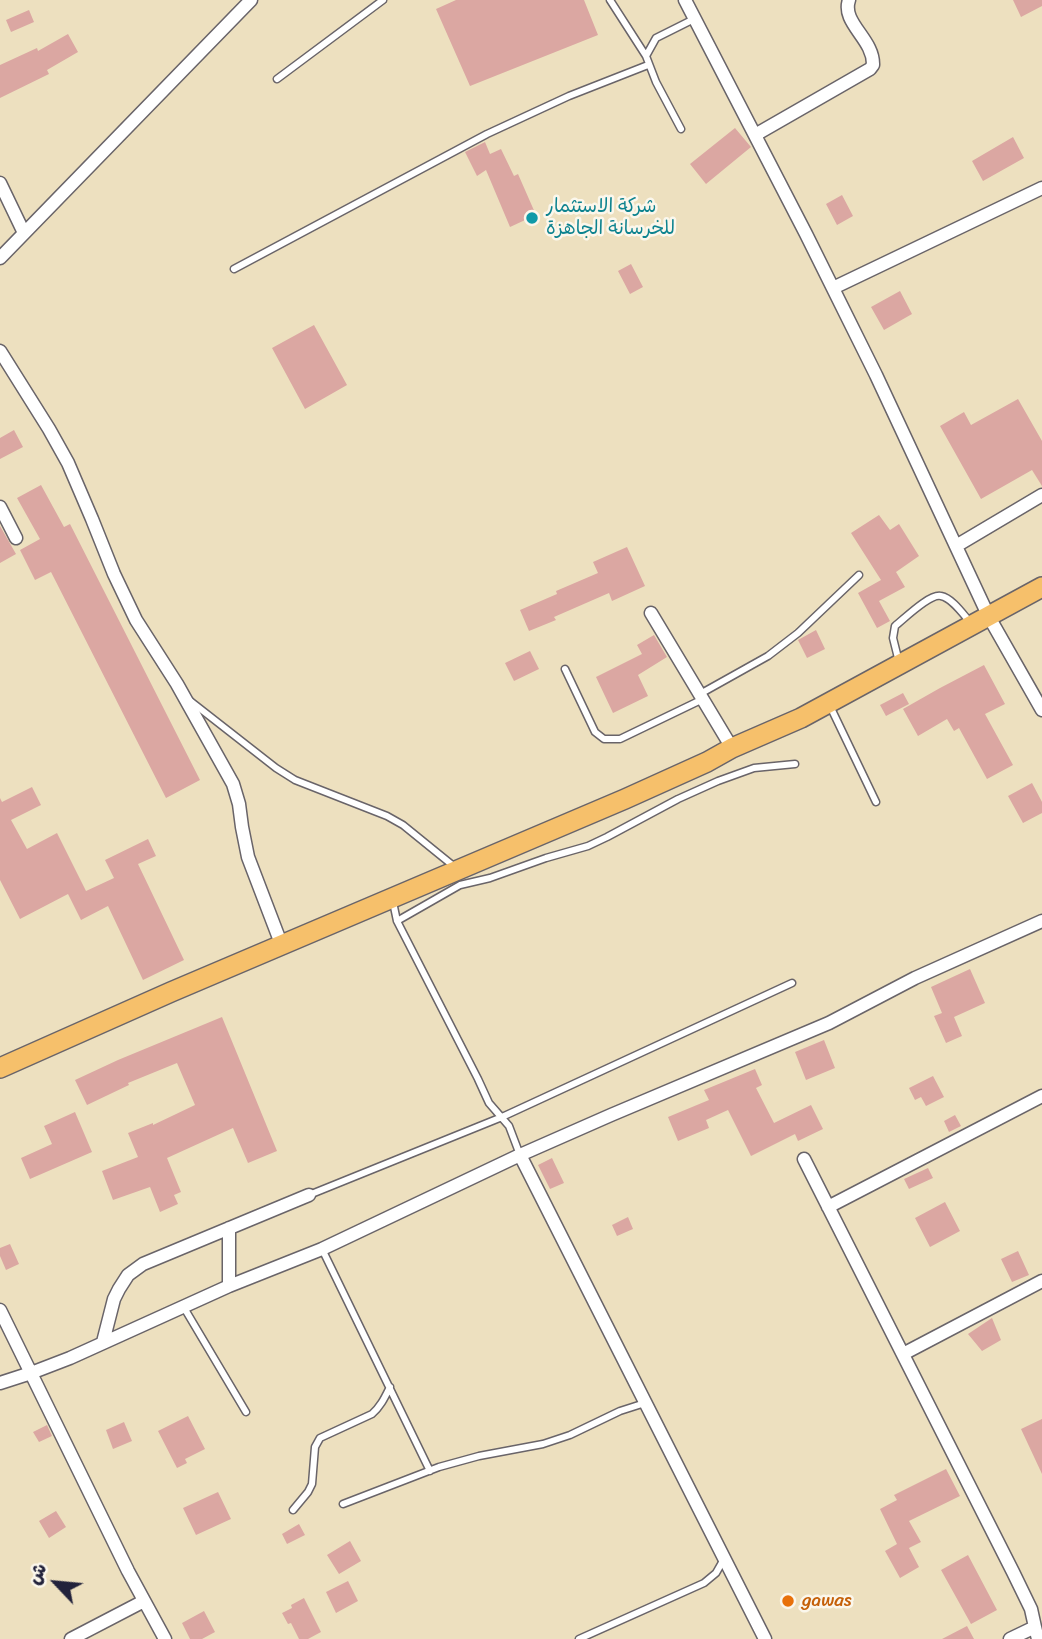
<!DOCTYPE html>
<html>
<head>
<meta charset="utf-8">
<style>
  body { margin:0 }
  #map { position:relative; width:1042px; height:1639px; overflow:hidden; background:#ede0bf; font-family:Sriracha,"Playpen Sans Arabic",sans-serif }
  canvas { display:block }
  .north { position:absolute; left:21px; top:1548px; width:70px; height:70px; -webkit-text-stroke:5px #fbf7ec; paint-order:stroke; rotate:296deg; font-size:19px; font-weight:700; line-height:28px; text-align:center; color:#22223b }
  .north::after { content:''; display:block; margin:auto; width:24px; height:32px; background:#22223b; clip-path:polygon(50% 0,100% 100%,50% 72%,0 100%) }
</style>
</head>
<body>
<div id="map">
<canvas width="1042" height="1639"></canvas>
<div class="north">ش</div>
</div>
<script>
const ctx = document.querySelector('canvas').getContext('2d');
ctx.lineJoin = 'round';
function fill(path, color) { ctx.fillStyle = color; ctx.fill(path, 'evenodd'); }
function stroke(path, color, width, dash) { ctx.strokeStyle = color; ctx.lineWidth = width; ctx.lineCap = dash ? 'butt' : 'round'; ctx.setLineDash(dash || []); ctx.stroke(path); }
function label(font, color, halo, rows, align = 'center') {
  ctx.font = font + ' Sriracha,"Playpen Sans Arabic",sans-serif'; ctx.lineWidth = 5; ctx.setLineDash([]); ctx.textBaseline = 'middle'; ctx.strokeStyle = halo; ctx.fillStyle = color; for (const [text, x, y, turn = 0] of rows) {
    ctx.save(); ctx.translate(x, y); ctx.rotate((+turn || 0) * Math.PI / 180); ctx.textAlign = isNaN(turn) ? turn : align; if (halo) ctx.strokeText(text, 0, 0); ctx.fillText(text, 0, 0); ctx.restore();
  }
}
fill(new Path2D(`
  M456,0H584L598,35L470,86L436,9Z
  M1013,0H1042V6L1021,17Z
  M29,10L34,22L11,32L6,20Z
  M68,34L78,52L47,70L49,74L0,98V65L37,48L38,51Z
  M735,128L751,147L706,184L690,164Z
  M1013,137L1024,158L983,181L972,161Z
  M485,142L490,154L501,149L514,176L518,174L536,215L510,227L486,170L477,176L465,152Z
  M842,195L853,216L837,225L826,204Z
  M631,264L643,287L630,294L618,271Z
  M900,291L912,314L884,330L871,307Z
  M314,325L347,385L305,409L272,348Z
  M1018,399L1042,441V486L1032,470L981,499L940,426L964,412L971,425Z
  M14,430L23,447L0,459V438Z
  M41,485L64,527L70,524L200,780L166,798L51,572L35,580L20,550L40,539L17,498Z
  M879,515L890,530L899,524L919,556L896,572L905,587L879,601L890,621L877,628L858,593L881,580L851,533Z
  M0,526L16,554L0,563Z
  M627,547L645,586L612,601L609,593L554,617L556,620L529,631L520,610L557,594L556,591L598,573L593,562Z
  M816,630L825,649L807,658L798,640Z
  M654,635L667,657L638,675L648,696L613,713L596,677L642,654L637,645Z
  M530,651L539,669L514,681L505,663Z
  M984,665L1005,704L985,714L1013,765L987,779L959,728L954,731L947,719L918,736L903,709L940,688Z
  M903,693L909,704L886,716L880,705Z
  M1032,783L1042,802V813L1023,823L1008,796Z
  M32,787L41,805L11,820L27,849L57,833L86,891L114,878L105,860L148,839L156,856L138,864L184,960L143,980L108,906L81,920L68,894L20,919L0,880V798L2,802Z
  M970,969L985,1003L954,1017L962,1036L946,1043L934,1016L942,1013L931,987Z
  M222,1017L277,1151L248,1163L233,1128L167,1158L181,1192L174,1195L178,1204L160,1212L150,1187L113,1200L102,1171L138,1157L128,1133L153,1123V1125L195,1105L177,1063L128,1083L129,1085L87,1105L75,1080L118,1060Z
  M824,1040L835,1068L806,1080L795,1052Z
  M755,1069L762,1085L756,1088L774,1123L811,1105L823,1129L798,1141L795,1134L751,1156L728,1110L706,1120L709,1128L678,1141L668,1117L709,1100L704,1090Z
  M933,1076L944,1097L926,1106L921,1097L915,1100L909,1088Z
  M75,1112L92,1152L30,1179L21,1158L52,1144L44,1126Z
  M955,1115L961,1126L949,1132L944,1121Z
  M552,1158L564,1183L550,1189L538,1165Z
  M928,1168L933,1178L909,1189L904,1179Z
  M945,1202L960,1231L930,1247L915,1218Z
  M628,1217L633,1229L617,1236L612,1225Z
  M10,1244L19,1264L6,1270L0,1256V1248Z
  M1018,1251L1029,1275L1012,1282L1001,1259Z
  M992,1318L1001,1340L982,1351L968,1334Z
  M188,1416L205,1449L185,1459L187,1463L177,1468L158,1431Z
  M1042,1419V1474L1021,1429Z
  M124,1422L132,1441L113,1449L106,1430Z
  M47,1425L52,1436L39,1442L33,1432Z
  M946,1469L960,1496L909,1521L921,1542L909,1548L919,1567L900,1578L885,1551L897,1544L880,1509L897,1500L894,1495Z
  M218,1492L231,1519L196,1535L183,1508Z
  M56,1511L66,1527L49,1538L39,1521Z
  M299,1524L305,1535L287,1544L282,1534Z
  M350,1541L361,1561L339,1574L327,1555Z
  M968,1555L997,1610L971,1624L941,1570Z
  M348,1581L358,1601L336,1613L326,1592Z
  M304,1598L321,1632L308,1639H299L291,1623L288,1624L282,1613L292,1608L291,1605Z
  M204,1611L215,1632L202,1639H190L182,1623Z
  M967,1626L974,1639H942Z`), '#dba7a2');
const lane = new Path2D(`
  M610,0L646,56
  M277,79L383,0
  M681,129L656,82L646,56L656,38L694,19
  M234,269L487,134L569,96L648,65
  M899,662L893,638L895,626C904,619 930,593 941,596C952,598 963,614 970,622
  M565,669L595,732L604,739H620L703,699
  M700,694L768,656L798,633L859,575
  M189,700L276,768L295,780L387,816L403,825L456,868
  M830,706L876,802
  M393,902L397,921L478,1079L489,1103L509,1126L520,1155
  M397,921L460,885L490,878L546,858L588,846L607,837L678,799L718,781L754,768L795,764
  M309,1195L502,1117L792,983
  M322,1249L430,1471
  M183,1306L246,1412
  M343,1504L439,1467L479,1456L543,1444L570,1435L620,1411L645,1403
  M293,1510L308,1492L312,1484L315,1447L320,1438L372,1414C381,1406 385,1397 390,1387
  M579,1639L704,1583L716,1573L724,1559`);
const street = new Path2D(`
  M685,0L806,234L876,375L989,617L1042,710
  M755,135L870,69L873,65C874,39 841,23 849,0
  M0,183L24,233
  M0,258L251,0
  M833,288L1042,188
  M0,351L49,429L68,463L92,519L114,574L136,620L177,684L233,784L239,804L242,827L248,857L282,946
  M0,507L16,538
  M956,546L1042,495
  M651,613L732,748
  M520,1155L765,1639
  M804,1159L1013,1572L1031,1609L1035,1627
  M828,1207L1042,1096
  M229,1286V1228
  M0,1310L128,1571L165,1639
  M103,1342L114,1299L119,1289L128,1275L143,1264L309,1195
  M903,1354L1042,1281
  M0,1383L31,1373L70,1358L229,1286L322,1249L520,1155L611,1115L829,1023L915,978L1042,921
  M71,1639L144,1601
  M1010,1639L1035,1627L1038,1639`);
const primary = new Path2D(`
  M0,1068L171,992L625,799L707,762L732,748L801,718L1042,587`);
stroke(lane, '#696469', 9);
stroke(street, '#696469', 15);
stroke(primary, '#696469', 22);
stroke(lane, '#fff', 6);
stroke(street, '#fff', 12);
stroke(primary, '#f6c06b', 19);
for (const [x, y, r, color] of [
  [532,218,7,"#0f9aa8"],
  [788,1601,7,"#e8710a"]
]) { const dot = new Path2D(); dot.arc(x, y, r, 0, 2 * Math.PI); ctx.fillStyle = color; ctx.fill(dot); stroke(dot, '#fbf7ec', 2.5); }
label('19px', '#0d838f', '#fbf7ec', [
  ["شركة الاستثمار",546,207],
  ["للخرسانة الجاهزة",546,229]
], 'left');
label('19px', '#c56008', '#fbf7ec', [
  ["gawas",802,1601]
], 'left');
</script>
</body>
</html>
